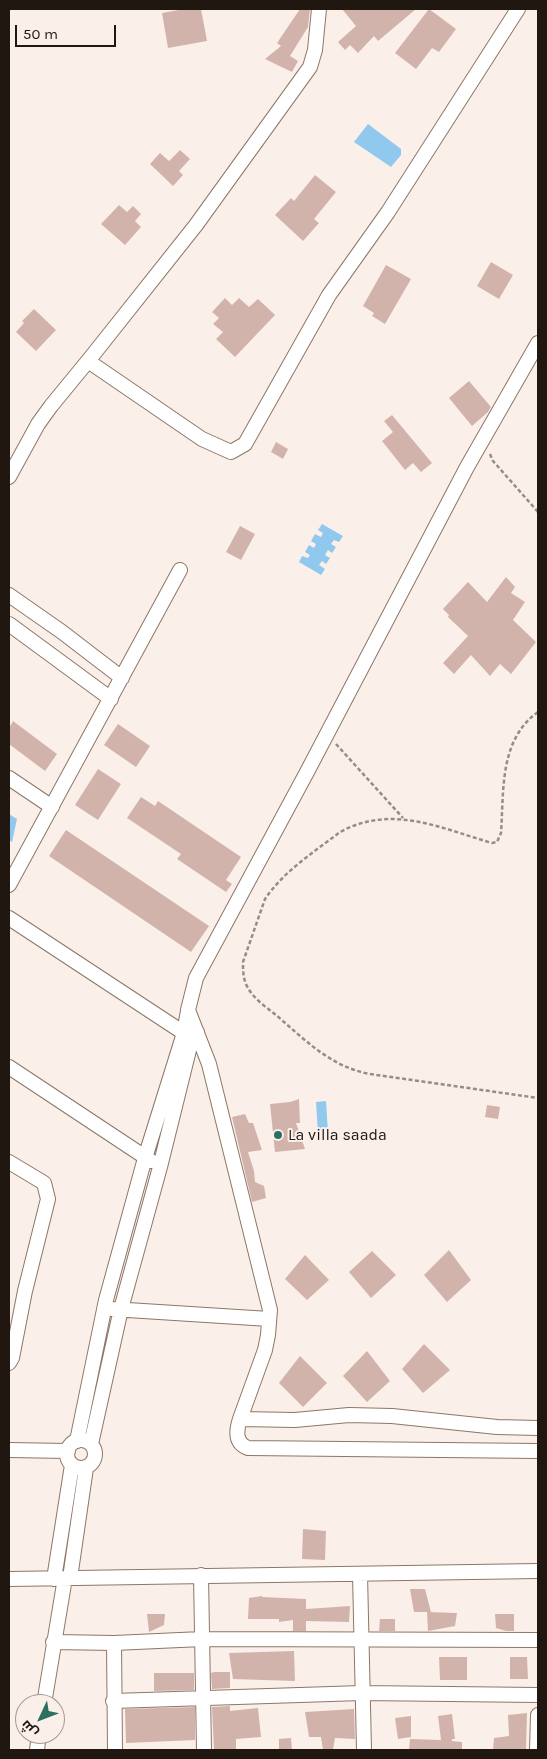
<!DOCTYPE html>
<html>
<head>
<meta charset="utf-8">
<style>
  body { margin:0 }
  #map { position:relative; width:547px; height:1759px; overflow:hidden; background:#fbf0e9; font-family:Karla,Cairo,sans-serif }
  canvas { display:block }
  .frame { position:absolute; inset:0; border:10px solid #201711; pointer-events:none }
  .north { position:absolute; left:15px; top:1694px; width:50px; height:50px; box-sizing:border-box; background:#fbf0e9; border:1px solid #a39993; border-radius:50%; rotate:227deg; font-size:14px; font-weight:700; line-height:20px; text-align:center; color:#201711 }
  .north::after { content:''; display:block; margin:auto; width:18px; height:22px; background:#2e7060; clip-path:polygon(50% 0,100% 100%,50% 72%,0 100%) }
  .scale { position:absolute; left:15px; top:25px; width:101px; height:22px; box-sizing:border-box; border:2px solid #201711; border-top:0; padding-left:6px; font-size:15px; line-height:18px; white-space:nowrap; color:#201711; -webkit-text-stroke:4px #fbf0e9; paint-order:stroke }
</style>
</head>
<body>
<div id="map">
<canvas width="547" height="1759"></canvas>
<div class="frame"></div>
<div class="north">ش</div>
<div class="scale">50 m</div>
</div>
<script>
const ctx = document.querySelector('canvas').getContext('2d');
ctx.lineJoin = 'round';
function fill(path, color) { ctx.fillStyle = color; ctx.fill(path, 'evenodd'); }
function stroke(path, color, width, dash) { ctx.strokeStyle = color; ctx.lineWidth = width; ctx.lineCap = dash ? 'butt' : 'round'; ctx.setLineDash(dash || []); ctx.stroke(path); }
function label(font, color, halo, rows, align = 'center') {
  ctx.font = font + ' Karla,sans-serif'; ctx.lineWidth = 4; ctx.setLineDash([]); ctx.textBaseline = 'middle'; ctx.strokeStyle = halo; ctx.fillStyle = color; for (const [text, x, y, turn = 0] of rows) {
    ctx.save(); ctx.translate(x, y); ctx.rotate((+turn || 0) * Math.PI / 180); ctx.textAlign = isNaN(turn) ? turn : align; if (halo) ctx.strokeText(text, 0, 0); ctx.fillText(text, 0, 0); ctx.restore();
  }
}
fill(new Path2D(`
  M368,124L401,149V155L391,167L354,142Z
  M322,524L343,536L339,542L334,540L331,544L336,547L332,553L328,550L325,555L330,558L326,564L322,561L319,565L325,569L321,575L299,562L302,556L308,558L310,555L305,552L309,545L314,548L316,544L311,541L315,534L321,537L323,533L318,530Z
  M9,814L17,819L12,842L9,840Z
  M326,1101L328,1132L318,1133L316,1102Z`), '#90c8ee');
fill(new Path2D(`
  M184,9H201L207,41L168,48L162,13Z
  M300,9H310L308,27L290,56L298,61L292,72L265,59L281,46L277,43Z
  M342,9H416L378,41L374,36L358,53L350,45L345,50L338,42L356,26Z
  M429,9L456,29L439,52L432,48L416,69L395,53Z
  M180,150L190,159L179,171L183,175L173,186L150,164L160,153L169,161Z
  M315,175L336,192L314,219L319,223L303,241L275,215L291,198L294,201Z
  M119,205L127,212L133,206L141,214L135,221L141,227L125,245L101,224Z
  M491,262L513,275L499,299L477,286Z
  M386,265L411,279L385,324L372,316L374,313L363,306Z
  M225,298L232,305L239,298L249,307L258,299L275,315L235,357L216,339L223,332L213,324L219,318L212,312Z
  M34,309L56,330L36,351L16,332L24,323L22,321Z
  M469,381L491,407L488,412L472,426L449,398Z
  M392,415L432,463L421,472L413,463L405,470L382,441L393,432L384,421Z
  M276,442L288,449L283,459L271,452Z
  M240,526L255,534L241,560L226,552Z
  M506,577L515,587L511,593L525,602L513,620L536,642L511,674L500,664L490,676L471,655L454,674L443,663L468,636L448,617L449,615L443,609L468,582L487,602Z
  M13,721L57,754L45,771L9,744V728Z
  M118,724L150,746L136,767L104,745Z
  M98,769L121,784L98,820L75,805Z
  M141,797L155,806L158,801L241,857L226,880L232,884L226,892L177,859L181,854L127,818Z
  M66,830L209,926L191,952L49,856Z
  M299,1099L300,1123H296L305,1149L275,1152L270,1104L290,1102Z
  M487,1105L500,1107L498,1119L485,1117Z
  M245,1114L249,1123H253L262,1150L248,1152L254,1171L255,1182L264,1186L266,1198L252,1202L232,1117Z
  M449,1250L471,1280L447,1302L424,1275Z
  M372,1251L396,1275L371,1298L349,1272Z
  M305,1255L329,1280L307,1300L285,1279Z
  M424,1344L450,1370L423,1393L402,1369Z
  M367,1351L390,1381L367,1402L343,1376Z
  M300,1356L327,1383L303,1407L279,1383Z
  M303,1529L326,1531L325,1560L302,1559Z
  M410,1589H425L431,1612H414Z
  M262,1596V1597L306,1599V1609L350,1606L349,1622L306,1621V1631H293V1620L279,1622V1619H248L249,1598Z
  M427,1612L457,1613L455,1626L428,1631Z
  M147,1614H165L164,1625L149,1632Z
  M495,1614H514V1631H506L496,1628Z
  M380,1619H395V1631H379Z
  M294,1651L295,1681L233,1679L229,1653Z
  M439,1657H467V1680H440Z
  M510,1657H527L528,1679H510Z
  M214,1672H230V1688L212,1689L211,1673Z
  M154,1673H194V1690L154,1691Z
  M230,1706V1711L258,1708L261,1737L236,1739V1750H214L212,1707Z
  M195,1707V1740L126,1743L125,1709Z
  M354,1709L355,1739L335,1738L333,1750H323L321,1737H309L305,1712Z
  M527,1713L526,1750H493L494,1738L509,1736L508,1715Z
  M452,1714L455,1739H452V1741L462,1742V1750H409L410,1739L441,1740L438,1716Z
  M411,1716V1737L398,1739L395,1718Z
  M291,1738L292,1750H279V1739Z`), '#d2b3ac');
const minor = new Path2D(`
  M538,343L467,467L307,772L196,978L188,1010L209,1064L270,1310L268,1335L265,1350L240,1419L295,1420L349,1415L392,1416L497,1427L538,1428
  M88,361L202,439L231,452L245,444L329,295L388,212L518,9
  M9,477L38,424L51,406L92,356L196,225L310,67L315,50L319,9
  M9,595L62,632L122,678
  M9,624L111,699
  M9,778L52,807
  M9,885L180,570
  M9,918L190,1037
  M9,1067L151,1161
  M9,1162L44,1183L48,1199L25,1291L12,1358L9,1363
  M112,1309L269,1319
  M240,1419C236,1431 235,1443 248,1448L538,1451
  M67 1454a14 14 0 1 1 28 0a14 14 0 1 1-28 0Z
  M77,1441L106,1300L145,1158L184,1033L188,1011
  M91,1444L121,1309L160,1167L189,1050L192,1039L197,1032
  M9,1450L68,1451
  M360,1574L364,1750
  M201,1575L204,1750
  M70,1578L86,1468
  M9,1579L538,1571
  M54,1579L72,1465
  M53,1642L114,1643L202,1639L538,1640
  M114,1643L115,1750
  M113,1701L362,1693L538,1695
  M44,1704L65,1578
  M37,1750L39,1734
  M537,1750L538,1715`);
stroke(minor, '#8d7667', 16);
stroke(new Path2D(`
  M490,454L493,461L538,512
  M538,712C499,740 504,790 501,833L497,842L492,843C440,828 392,804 340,832C314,852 284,871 265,899L243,962C243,971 243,980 248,988C254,999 266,1007 276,1015C305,1040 331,1067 370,1074L538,1098
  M336,744L403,818`), '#978d86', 2.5, [4, 2.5]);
stroke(minor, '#fff', 14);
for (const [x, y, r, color] of [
  [278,1135,5,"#2e7060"]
]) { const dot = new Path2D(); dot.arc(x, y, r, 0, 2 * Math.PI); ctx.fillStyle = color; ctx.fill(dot); stroke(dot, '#fbf0e9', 2); }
label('16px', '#201711', '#fbf0e9', [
  ["La villa saada",288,1135]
], 'left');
</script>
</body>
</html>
